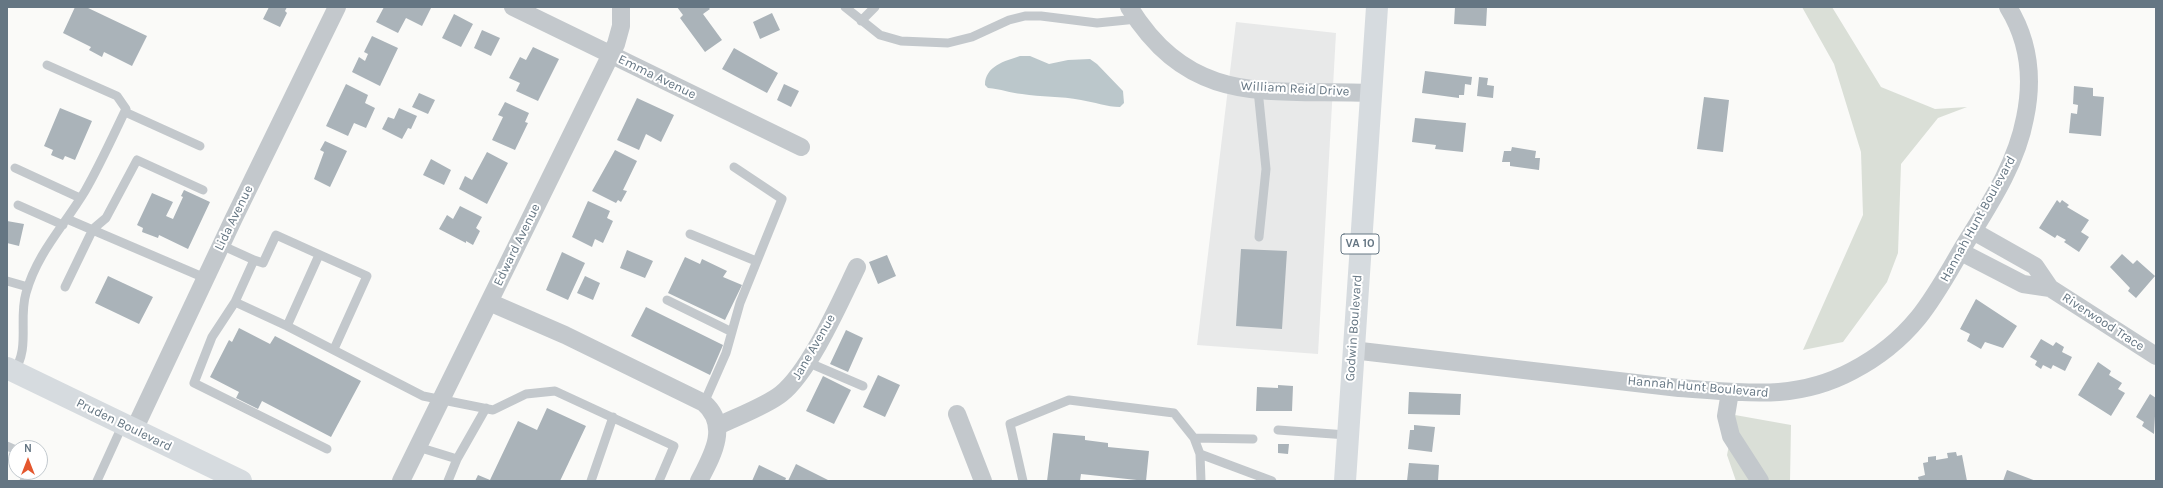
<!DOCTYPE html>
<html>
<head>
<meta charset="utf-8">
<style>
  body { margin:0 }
  #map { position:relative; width:2163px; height:488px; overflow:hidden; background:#fafaf8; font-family:Karla,sans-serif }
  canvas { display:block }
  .frame { position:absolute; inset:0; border:8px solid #657683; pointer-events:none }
  .north { position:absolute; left:8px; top:440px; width:40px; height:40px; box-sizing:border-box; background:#fff; border:1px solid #c1c8cd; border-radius:50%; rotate:0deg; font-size:11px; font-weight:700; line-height:16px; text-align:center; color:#657683 }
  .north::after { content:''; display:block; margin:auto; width:14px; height:18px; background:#e4572e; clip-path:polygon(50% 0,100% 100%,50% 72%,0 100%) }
</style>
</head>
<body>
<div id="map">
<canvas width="2163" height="488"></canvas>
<div class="frame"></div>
<div class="north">N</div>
</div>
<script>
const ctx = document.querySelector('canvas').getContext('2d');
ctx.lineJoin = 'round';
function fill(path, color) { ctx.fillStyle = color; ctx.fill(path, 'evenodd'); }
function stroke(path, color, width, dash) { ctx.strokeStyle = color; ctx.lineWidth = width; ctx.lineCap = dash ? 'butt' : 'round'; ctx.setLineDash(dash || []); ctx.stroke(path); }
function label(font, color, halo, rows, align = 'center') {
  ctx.font = font + ' Karla,sans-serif'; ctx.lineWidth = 4; ctx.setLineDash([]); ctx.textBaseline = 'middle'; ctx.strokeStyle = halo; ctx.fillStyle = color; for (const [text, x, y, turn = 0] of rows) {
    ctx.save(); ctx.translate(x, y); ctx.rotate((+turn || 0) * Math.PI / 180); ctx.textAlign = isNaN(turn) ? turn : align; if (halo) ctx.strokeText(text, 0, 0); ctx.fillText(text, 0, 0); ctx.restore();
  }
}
fill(new Path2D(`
  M1236,22L1336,33L1318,354L1197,345Z`), '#e8e9e9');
fill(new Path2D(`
  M1802,7H1832L1881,87L1935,109L1967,107L1938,118L1901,164L1898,253L1887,282L1843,342L1803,350L1863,215L1861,152L1834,64Z
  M1735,415L1791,425L1790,481H1736L1727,455Z`), '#dadfd7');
fill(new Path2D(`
  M1020,56H1030L1049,64L1068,60L1090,59L1097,64L1123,91L1124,103L1120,107C1107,107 1094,102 1081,100C1061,96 1041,97 1022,94C1010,93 1001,89 988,88L985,85C985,66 1005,61 1020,56Z`), '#bbc7cb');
fill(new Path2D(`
  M75,7H86L147,36L132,66L104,52L102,57L89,50L91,47L63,33Z
  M269,7H287L285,11L287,13L280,27L263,19Z
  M384,7H430L431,8L422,26L406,18L398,33L376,22Z
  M677,7H708L710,9L703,14L722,40L705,52L680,18L683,15Z
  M1455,7L1487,8L1486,26L1454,24Z
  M772,13L780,30L760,39L753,22Z
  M454,14L473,24L461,47L442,38Z
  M482,30L500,38L491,56L474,48Z
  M372,36L398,48L380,86L352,72L359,57L365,61L368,54L364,52Z
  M533,47L559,59L538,101L516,91L520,83L509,78L520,57L526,60Z
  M734,48L778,73L767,93L722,69Z
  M1425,71L1472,77L1471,85L1465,84L1464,95H1459V98L1422,93Z
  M1479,77L1488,78L1487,85L1494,86L1493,98L1477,96Z
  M346,84L368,95L365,103L375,108L366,128L354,123L348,136L326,126Z
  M784,84L799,91L791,107L777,100Z
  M2074,86L2093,88V96L2104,97L2101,136L2069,133L2071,113L2077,114L2078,105L2073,104Z
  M419,93L435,100L428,114L412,107Z
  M1704,97L1729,100L1723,152L1697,149Z
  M637,98L674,115L661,142L646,134L639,150L617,140Z
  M505,102L529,113L525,122L528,123L515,150L492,140L503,117L498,115Z
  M60,108L92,121L75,160L65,156L63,160L51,155L53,150L44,146Z
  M399,108L417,116L411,129L408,128L402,139L382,129L388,117L394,119Z
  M1415,118L1466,123L1463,152L1435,149L1436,145L1412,142Z
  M325,141L347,151L330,187L314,179L324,152L320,150Z
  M1512,147L1536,151L1535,158H1540L1539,170L1510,166V162H1502L1504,151H1511Z
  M615,150L637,161L623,190L627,191L621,202L618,200L616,203L592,191Z
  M487,152L508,163L487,204L459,189L465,176L472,180Z
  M431,159L451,170L444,185L423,175Z
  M184,190L210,202L188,249L159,235L158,238L142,232L143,228L137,225L152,193L173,202L166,216L173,219L183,197L181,196Z
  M2057,200L2060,203L2062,200L2069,205L2067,207L2089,220L2081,232L2089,237L2079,252L2064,242L2066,240L2057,235L2055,238L2039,228Z
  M588,201L610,211L607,218L613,221L603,243L595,239L592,247L572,237Z
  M460,206L482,217L476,228L480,231L473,245L466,241V243L439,229L447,215L453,219Z
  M7,221L24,224L19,246L7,243Z
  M1241,249L1287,251L1282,329L1236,326Z
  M627,250L653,261L645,278L620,268Z
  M562,252L585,263L568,300L546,290Z
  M2122,254L2133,264L2137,260L2155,276L2136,298L2128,291L2130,288L2110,267Z
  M887,255L896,276L878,284L869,262Z
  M685,257L700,264L702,259L727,271L723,277L742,285L725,320L668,293Z
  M108,276L153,297L139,324L95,303Z
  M585,276L600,283L593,300L577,293Z
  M1976,299L2017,326L2003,348L1985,342L1981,349L1967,341L1970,334L1960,329Z
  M646,307L723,345L710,375L631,336Z
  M239,328L270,344L275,336L361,381L331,437L262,401L258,409L236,398L239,392L210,377L229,340L232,342Z
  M846,330L863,338L848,372L830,364Z
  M2041,339L2053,346L2056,342L2064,347L2062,352L2072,357L2065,371L2053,365L2051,369L2043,365L2041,369L2035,365L2037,361L2030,357Z
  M2098,362L2111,371L2109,375L2122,383L2118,389L2125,393L2111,416L2078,395Z
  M878,375L900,385L885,417L863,407Z
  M823,376L851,390L834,424L806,411Z
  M1278,385L1293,386L1292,411H1256L1257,387L1278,388Z
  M1409,392L1461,394L1460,415L1408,414Z
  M2150,394L2156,398L2154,434L2142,426L2144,422L2136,417Z
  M547,408L586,426L560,481H475L478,475L490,480L518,421L537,430Z
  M1414,425L1435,427L1432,452L1408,449L1410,430H1414Z
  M1053,433L1085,436V440L1108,443V447L1149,451L1146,481L1081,474L1080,481H1047Z
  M1278,444H1289L1288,454L1278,453Z
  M1956,452L1957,456L1962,455L1967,481H1919L1918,477L1925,475L1923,463L1928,462V457L1936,456V460L1948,458L1947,453Z
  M1409,463L1439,465L1438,481H1407Z
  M796,464L830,481H788Z
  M759,465L786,478L785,481H752Z
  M2007,470L2036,481H2003Z`), '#aab3b9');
stroke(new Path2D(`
  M845,7L880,35L901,41L948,43L972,37L1009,20L1025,16H1041L1097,23L1137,19
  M861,21L875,7
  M1258,90L1266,169L1259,237
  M125,112L200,146
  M15,168L80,198
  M18,205L63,225
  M67,219L205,278
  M690,234L756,261
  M221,245L254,260L235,302L287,326L423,396L493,410L526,394L555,391L674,446L659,481
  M254,260L263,263L276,235L367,276L334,349
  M7,281L28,287
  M65,287L93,229L106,218L137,160L203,190
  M667,300L732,332
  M235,302L212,337L194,383L327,449
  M287,326L319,255
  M807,362L863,386
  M13,373C31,348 18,320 26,293C37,253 64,226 85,191C100,165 113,136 126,109L117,96L47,65
  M704,403L726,353L740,303L782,199L734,167
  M1278,430L1347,435
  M1194,438L1200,454L1201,481
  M7,446L16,450
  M418,447L457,459L486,408
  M1200,454L1272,481
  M24,481L28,472
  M97,481L123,424
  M448,481L457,459
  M591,481L613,417
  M1023,481L1010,424L1069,400L1174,413L1194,438L1253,439`), '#c3c8cc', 9);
stroke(new Path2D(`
  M513,7L801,147
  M1129,7C1192,108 1268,89 1371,93
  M1973,231L2035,266L2050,288L2156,356
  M1961,252L2023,284L2050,288
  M489,302L565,335L704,403C730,426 712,456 699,481
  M1352,350L1679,388C1741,392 1794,402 1852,371C1877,358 1900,340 1918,318C1935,297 1948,273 1962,249C1987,208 2016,166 2025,118C2033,80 2029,41 2008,7
  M1730,392L1726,416L1731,436L1760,481
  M957,414L983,481
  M718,426C736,417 766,406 781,394C810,371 840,302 857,267
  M134,430L233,220L337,7
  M401,481L616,44L621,26V7`), '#c3c8cc', 18);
stroke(new Path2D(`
  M7,368L241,481
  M1345,481L1377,7`), '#d6dbdf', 22);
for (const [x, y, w] of [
  [1360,244,38]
]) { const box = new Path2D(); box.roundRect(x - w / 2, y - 10, w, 20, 3); ctx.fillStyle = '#fff'; ctx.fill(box); stroke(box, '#657683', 1); }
label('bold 12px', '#657683', null, [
  ["VA 10",1360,244]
]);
label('13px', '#657683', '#fff', [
  ["Emma Avenue",657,77,26],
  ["William Reid Drive",1295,89,3],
  ["Lida Avenue",234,218,-64],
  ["Hannah Hunt Boulevard",1978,219,-61],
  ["Edward Avenue",517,245,-64],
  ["Riverwood Trace",2103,322,33],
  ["Godwin Boulevard",1354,328,-86],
  ["Jane Avenue",814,347,-60],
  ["Hannah Hunt Boulevard",1698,387,5],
  ["Pruden Boulevard",124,425,26]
]);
</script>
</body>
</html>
